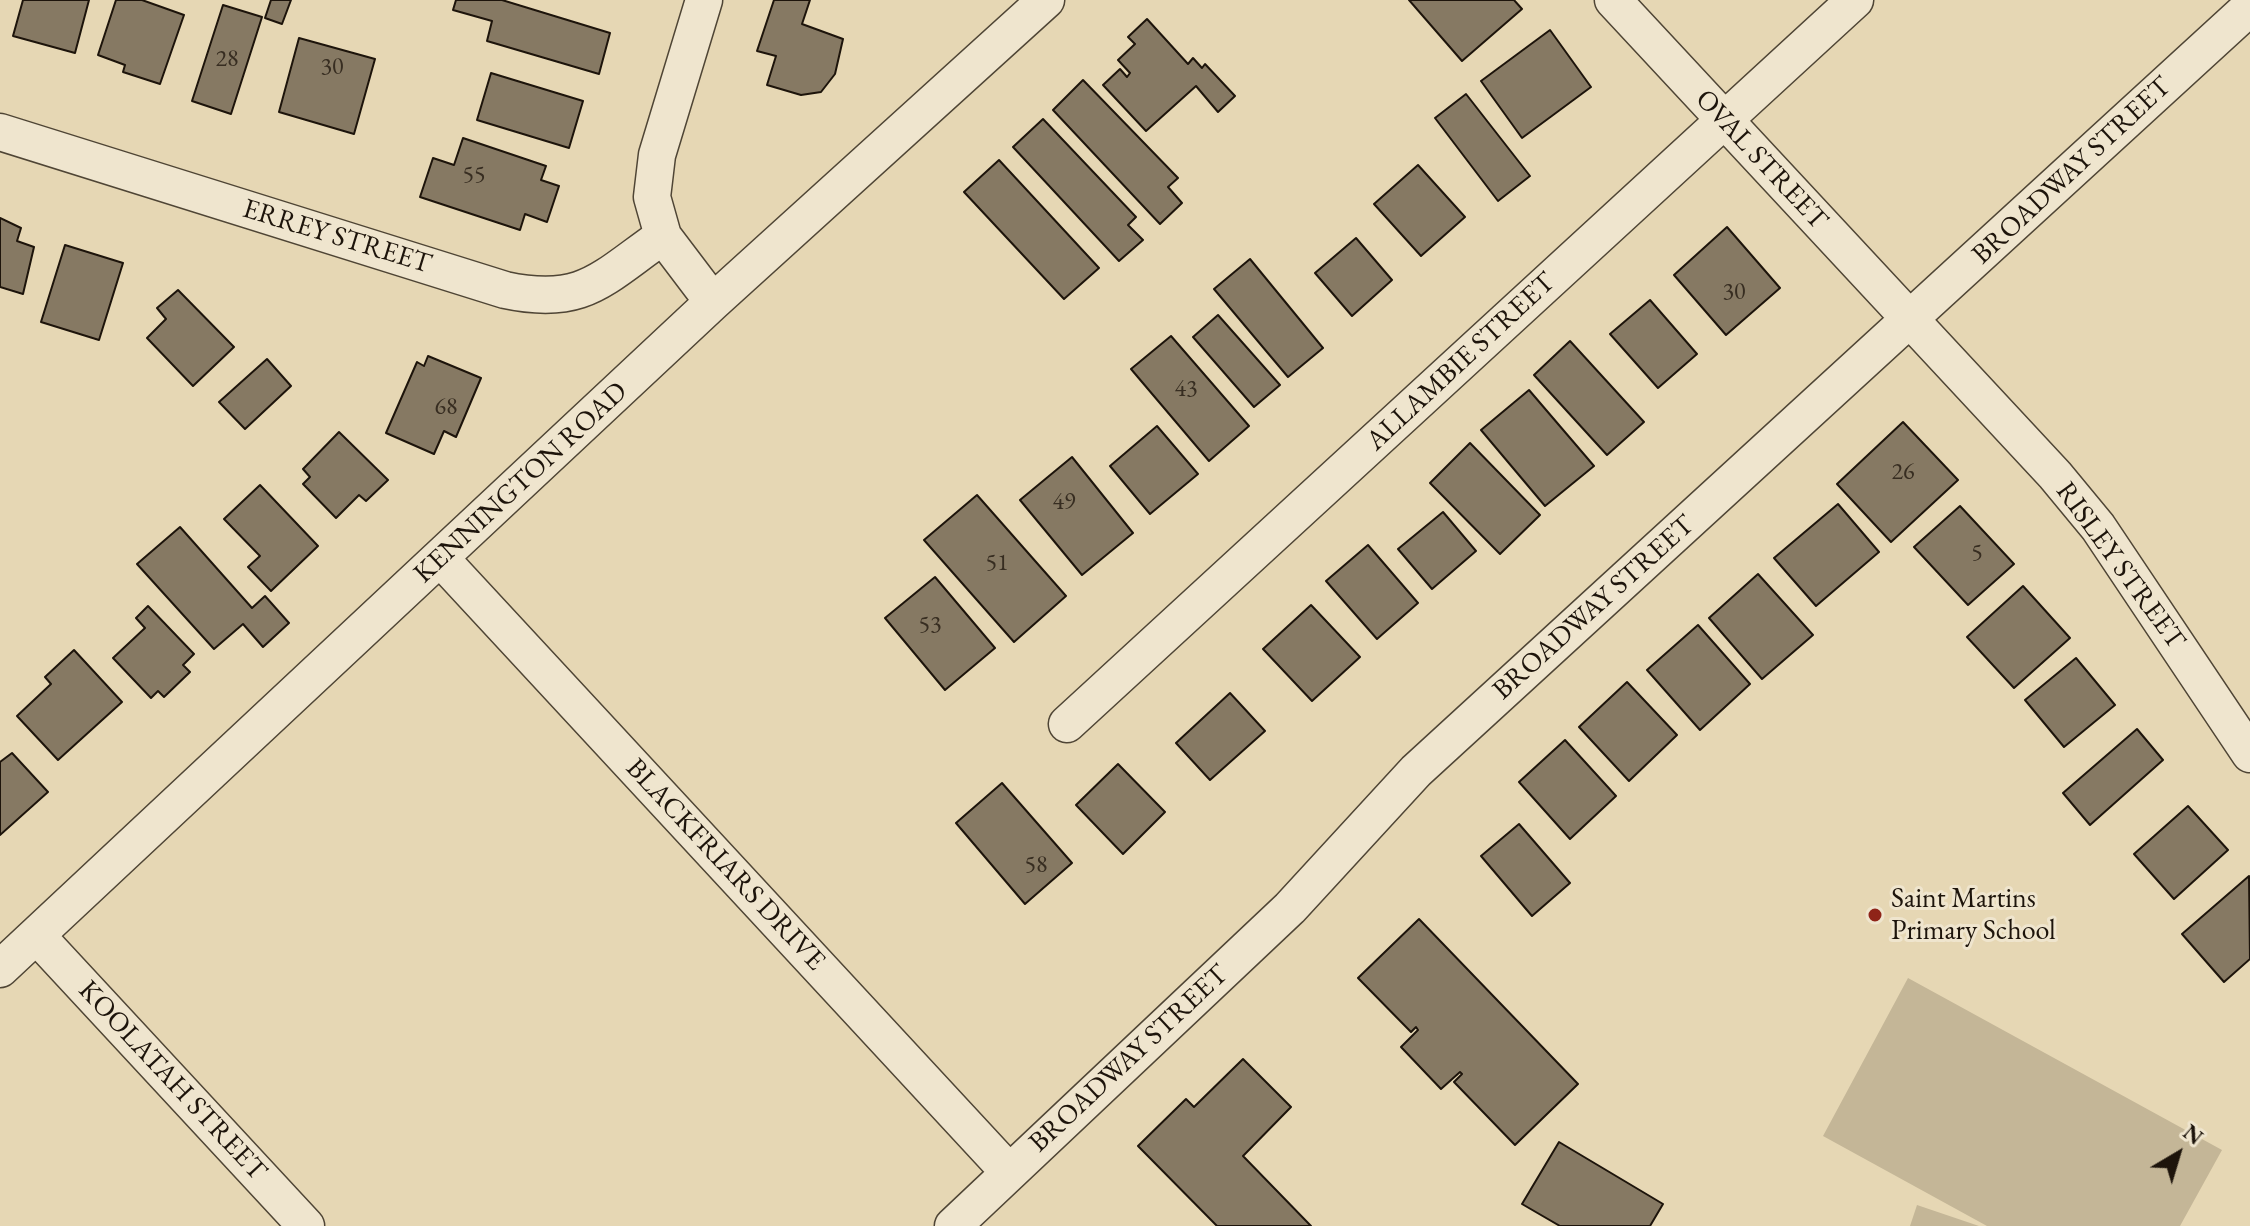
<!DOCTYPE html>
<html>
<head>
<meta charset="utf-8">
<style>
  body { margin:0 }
  #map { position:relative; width:2250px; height:1226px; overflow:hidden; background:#e6d7b4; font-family:"EB Garamond",serif }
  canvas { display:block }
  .north { position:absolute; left:2138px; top:1114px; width:80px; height:80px; -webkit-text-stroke:6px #efe5ce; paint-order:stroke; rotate:38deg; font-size:22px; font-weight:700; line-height:32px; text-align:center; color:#1d140b }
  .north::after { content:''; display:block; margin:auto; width:28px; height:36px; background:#1d140b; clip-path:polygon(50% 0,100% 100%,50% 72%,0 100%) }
</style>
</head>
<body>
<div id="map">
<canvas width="2250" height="1226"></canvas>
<div class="north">N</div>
</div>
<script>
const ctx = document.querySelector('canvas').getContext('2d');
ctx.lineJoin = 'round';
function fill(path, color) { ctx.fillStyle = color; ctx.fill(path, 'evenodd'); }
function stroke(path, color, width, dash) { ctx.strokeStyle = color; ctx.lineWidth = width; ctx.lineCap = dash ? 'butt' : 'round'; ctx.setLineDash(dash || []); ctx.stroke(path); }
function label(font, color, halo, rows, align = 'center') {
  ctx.font = font + ' "EB Garamond",serif'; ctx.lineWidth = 6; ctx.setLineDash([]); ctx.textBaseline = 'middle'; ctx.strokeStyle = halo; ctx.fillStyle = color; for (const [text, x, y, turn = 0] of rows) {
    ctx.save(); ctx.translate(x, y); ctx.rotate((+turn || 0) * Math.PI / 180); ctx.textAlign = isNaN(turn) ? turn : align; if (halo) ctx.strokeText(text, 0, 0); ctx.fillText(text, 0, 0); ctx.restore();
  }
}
fill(new Path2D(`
  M1908,978L2222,1150L2180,1226H1987L1823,1136Z
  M1917,1205L1979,1226H1910Z`), '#c4b697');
const building = new Path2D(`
  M23,0H89L75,53L13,36Z
  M116,0H142L184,15L160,84L123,72L125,65L98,55Z
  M271,0H291L282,24L265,18Z
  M456,0H502L610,33L599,74L487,41L492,21L453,10Z
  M774,0H810L802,24L843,39L835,74L821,92L801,95L767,85L776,56L757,51Z
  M1409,0H1514L1522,9L1462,61Z
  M223,5L262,17L231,114L192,101Z
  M1147,19L1188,64L1193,58L1202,68L1205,64L1235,96L1218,112L1196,86L1146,131L1103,85L1120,69L1127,77L1130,73L1118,60L1135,44L1128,37Z
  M1550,30L1591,87L1522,138L1481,81Z
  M299,38L375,59L354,134L279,112Z
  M491,73L583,101L569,148L477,120Z
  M1083,80L1178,178L1168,187L1182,203L1160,224L1053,110Z
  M1466,94L1530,176L1498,201L1435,118Z
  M1043,119L1136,217L1128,225L1143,240L1119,261L1013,147Z
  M463,138L546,166L541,180L559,186L547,222L525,214L520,230L420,197L433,158L454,165Z
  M999,160L1099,268L1064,299L964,192Z
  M1418,165L1465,217L1421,256L1374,204Z
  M0,218L21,228L17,241L34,247L23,294L0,287Z
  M1727,227L1780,288L1726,335L1674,275Z
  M1356,238L1392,280L1352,316L1315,273Z
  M65,245L123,263L99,340L41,322Z
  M1250,259L1323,348L1288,377L1214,289Z
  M178,290L234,347L193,386L147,338L166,319L157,308Z
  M1650,300L1697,354L1658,388L1610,334Z
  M1218,315L1280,385L1254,407L1193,337Z
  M1171,336L1249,426L1209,461L1131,369Z
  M1570,341L1644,422L1607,455L1534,375Z
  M428,356L481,378L456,437L444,431L434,454L386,433L417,362L424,366Z
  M267,359L291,386L245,429L219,402Z
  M1529,390L1594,466L1545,506L1481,430Z
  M1903,422L1958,480L1891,542L1837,484Z
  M1157,426L1198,474L1150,514L1110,466Z
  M339,432L388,480L366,501L359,495L336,518L303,484L310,477L303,469Z
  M1470,443L1540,515L1500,554L1430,483Z
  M1072,457L1133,533L1082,575L1020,500Z
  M260,485L318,546L271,591L248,567L260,556L224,519Z
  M977,495L1066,596L1014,642L924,540Z
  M1838,504L1879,552L1816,606L1774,558Z
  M1960,506L2014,564L1968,605L1914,547Z
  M1443,512L1476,551L1432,589L1398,549Z
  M180,527L252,608L265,596L289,623L263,647L243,624L214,649L137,564Z
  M1368,545L1418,603L1377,639L1326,581Z
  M1758,574L1813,635L1762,679L1709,618Z
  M935,577L995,648L945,690L885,618Z
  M2023,586L2070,638L2014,688L1967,637Z
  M1311,605L1360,657L1312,701L1263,649Z
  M148,606L194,654L183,665L190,672L164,697L158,691L151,698L113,658L145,628L136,618Z
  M1698,625L1750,684L1700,730L1647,670Z
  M74,650L122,702L58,760L17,716L51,684L45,677Z
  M2076,658L2115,705L2064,747L2025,700Z
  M1627,682L1677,735L1629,781L1579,727Z
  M1230,693L1265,731L1210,780L1176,743Z
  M2137,729L2163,760L2090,825L2063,793Z
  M1565,740L1616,796L1570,839L1519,782Z
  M12,753L48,792L0,835V762Z
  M1118,764L1165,812L1123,854L1076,805Z
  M1002,783L1072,863L1025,904L956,823Z
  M2188,806L2228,850L2174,899L2134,854Z
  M1519,824L1570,883L1532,916L1481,856Z
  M2249,876L2250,959L2224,982L2182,934Z
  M1419,919L1578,1084L1515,1145L1454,1082L1462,1074L1460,1072L1441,1089L1401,1047L1418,1030L1416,1027L1411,1032L1358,978Z
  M1243,1059L1291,1107L1243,1156L1311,1226H1217L1138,1146L1186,1099L1194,1107Z
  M1559,1142L1663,1204L1650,1226H1560L1522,1204Z`);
fill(building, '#867963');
stroke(building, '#1d140b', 2);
const minor = new Path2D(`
  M704,0L657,155L652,197L663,236L713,302
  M1613,0L2055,475L2098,527L2250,754
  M0,132L505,290C584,307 602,278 663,236
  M441,559L1009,1172
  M1067,724L1855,0
  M37,936L306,1226
  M0,969L713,302L1046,0
  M953,1226L1290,908L1416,771L2250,7`);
stroke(minor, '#4f4535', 39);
stroke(minor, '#efe5ce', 36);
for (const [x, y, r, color] of [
  [1875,915,8,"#8f2418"]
]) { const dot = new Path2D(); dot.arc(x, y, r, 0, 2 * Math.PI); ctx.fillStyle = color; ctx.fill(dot); stroke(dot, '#efe5ce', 3); }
label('24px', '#372d21', null, [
  ["28",227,59],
  ["30",332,67],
  ["55",474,175],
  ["30",1734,292],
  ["43",1186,389],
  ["68",446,407],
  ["26",1903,472],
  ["49",1064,502],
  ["5",1977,553],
  ["51",997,563],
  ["53",930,625],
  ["58",1036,865]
]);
label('28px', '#1d140b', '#efe5ce', [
  ["OVAL STREET",1761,160,47],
  ["BROADWAY STREET",2072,171,-43],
  ["ERREY STREET",337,237,17],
  ["ALLAMBIE STREET",1461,362,-43],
  ["KENNINGTON ROAD",521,483,-43],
  ["RISLEY STREET",2120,566,54],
  ["BROADWAY STREET",1594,608,-42],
  ["BLACKFRIARS DRIVE",725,865,47],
  ["BROADWAY STREET",1129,1059,-43],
  ["KOOLATAH STREET",172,1081,47]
]);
label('28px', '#1d140b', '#efe5ce', [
  ["Saint Martins",1891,899],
  ["Primary School",1891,931]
], 'left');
</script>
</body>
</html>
